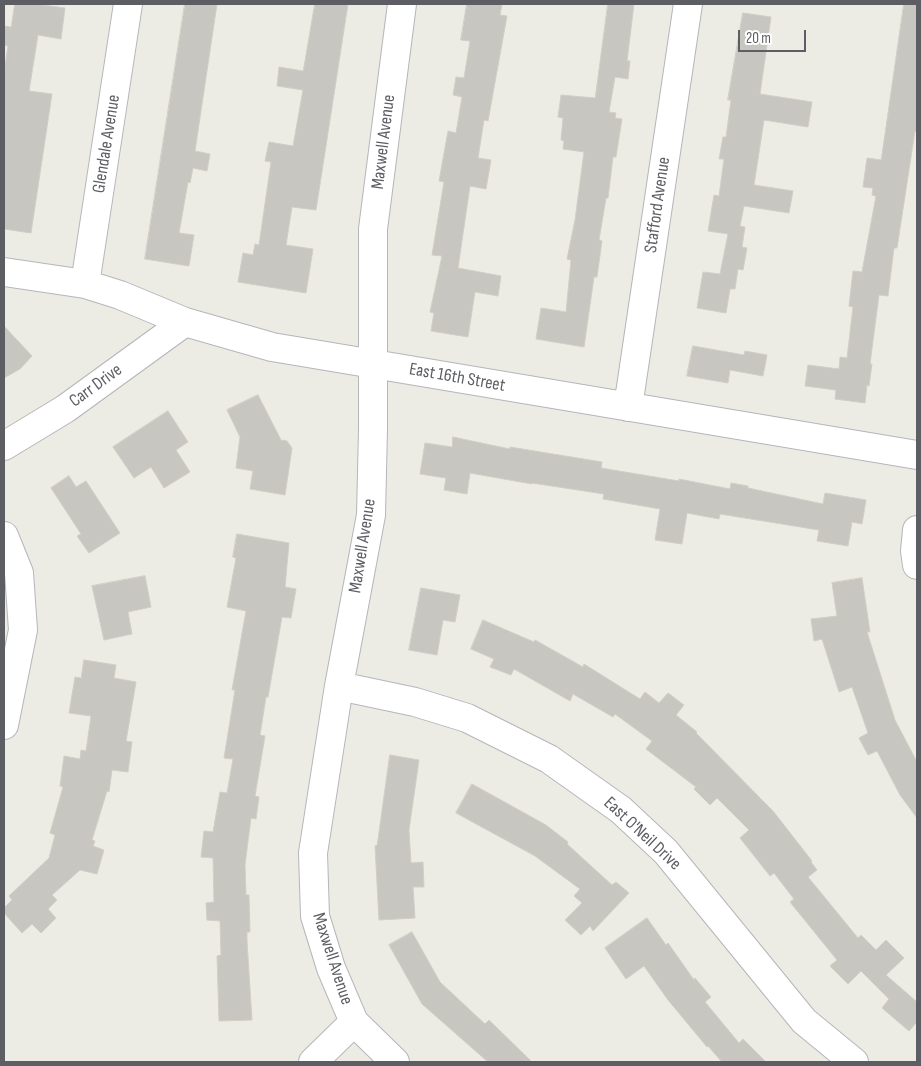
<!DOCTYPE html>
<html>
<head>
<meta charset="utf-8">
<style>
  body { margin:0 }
  #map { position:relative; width:921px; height:1066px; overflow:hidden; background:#edece4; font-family:"Sofia Sans Condensed",sans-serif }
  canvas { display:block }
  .frame { position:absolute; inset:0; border:5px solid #5c5e63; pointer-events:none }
  .scale { position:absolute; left:738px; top:30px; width:68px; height:22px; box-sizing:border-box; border:2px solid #5c5e63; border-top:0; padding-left:6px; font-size:15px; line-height:18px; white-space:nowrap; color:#5c5e63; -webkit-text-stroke:4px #fff; paint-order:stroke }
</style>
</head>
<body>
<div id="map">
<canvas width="921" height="1066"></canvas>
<div class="frame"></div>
<div class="scale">20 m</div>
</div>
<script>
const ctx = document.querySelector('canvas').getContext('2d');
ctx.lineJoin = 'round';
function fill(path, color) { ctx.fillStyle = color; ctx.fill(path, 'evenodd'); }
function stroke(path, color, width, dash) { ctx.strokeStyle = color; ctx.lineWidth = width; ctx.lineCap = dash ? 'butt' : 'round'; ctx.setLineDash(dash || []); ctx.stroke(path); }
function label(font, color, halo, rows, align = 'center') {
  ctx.font = font + ' "Sofia Sans Condensed",sans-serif'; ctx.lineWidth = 4.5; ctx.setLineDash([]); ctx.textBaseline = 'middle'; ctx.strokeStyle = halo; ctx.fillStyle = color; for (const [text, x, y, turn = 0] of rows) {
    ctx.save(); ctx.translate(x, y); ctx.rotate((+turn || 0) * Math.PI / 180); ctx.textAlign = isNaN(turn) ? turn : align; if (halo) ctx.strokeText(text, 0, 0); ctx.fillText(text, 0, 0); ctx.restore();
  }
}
const building = new Path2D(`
  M15,4H35L65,8L61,39L38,35L29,91L52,94L31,233L4,229V72L8,46L4,45V26L11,27Z
  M185,4H217L195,151L210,154L207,171L193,168L190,183L188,182L179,233L194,235L189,266L145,259Z
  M315,4H348L316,210L292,207L286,245L313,249L306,293L238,282L243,253L253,255L255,244L259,245L271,162L265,161L269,142L293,146L303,90L277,86L279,67L303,71Z
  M467,4H502L500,15L507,16L488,121L484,120L478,158L491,160L486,189L470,186L458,268L501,276L498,296L475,292L468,337L431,331L434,313L430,312L442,256L432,255L444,182L439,181L448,131L456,133L462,97L453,95L456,77L464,78L470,41L461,40Z
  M608,4H634L627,61H630L628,79L615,77L609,112L616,113L615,118L622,119L616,157H613L608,198H606L599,240L602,241L597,277H594L584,347L536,339L541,308L566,312L571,260L567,259L575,220L584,152L563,149L564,141L561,140L563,118L558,117L561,95L595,98Z
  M904,4H917V132L915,131L897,248H894L888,296L879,295L870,364H872L869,386L867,385L865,403L835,399L836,390L805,386L808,365L839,369L840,357L847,358L853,307L849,306L853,271L862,272L876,196L872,195L873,188L863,187L867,158L881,160Z
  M743,13L771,17L760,94L812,102L808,127L764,120L754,185L793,191L789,213L744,206L740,226L745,227L742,247L747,248L743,270L738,269L735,289H730L726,313L697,308L703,272L720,274L728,234L708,231L714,195L719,196L724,159H719L723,137H726L731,100H728Z
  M4,326L32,356L20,369L4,378Z
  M693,346L744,355L745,351L767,355L763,376L730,370L728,383L687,376Z
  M258,395L281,440L287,441L292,448L285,495L250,489L253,471L236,468L240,437L227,410Z
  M168,411L188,442L176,450L190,472L164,488L151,467L134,478L113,447Z
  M453,437L510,449V447L602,462L601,468L679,481V479L730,489L731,483L748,486V488L823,504L825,493L866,500L862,524L852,522L848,546L817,541L819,530L720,514L719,519L687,513L682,544L655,540L660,509L603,499L604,494L532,483V484L470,473L467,494L444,490L446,478L420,474L425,443L452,447Z
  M69,476L76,487L86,481L120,533L89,553L77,536L81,534L51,488Z
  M237,534L289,543L285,587L296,589L291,618L282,617L268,697H266L260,735L265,736L255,796L259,797L256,819L251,818L245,865L246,895H249L250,932H247V941L252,1020L219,1021L217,956L221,955L220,921L207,920L206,903L214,902L213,858L201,857L204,831L213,832L220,792L227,793L233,759L224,758L235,690H232L246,611L227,607L236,558L233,557Z
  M145,576L151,607L128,612L132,634L104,640L92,586Z
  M862,578L870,632H867L895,720L917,762V818L900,795L877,751L868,755L859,738L868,733L852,687L839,692L822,639L814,641L811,619L837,616L832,583Z
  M421,588L460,595L455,622L443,620L437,655L409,650Z
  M483,620L534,642L535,640L583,667L584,664L640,699L645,692L659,703L668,693L684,705L676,715L697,732L696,733L773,811L812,861L811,862L817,870L808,877L858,938L861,935L876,950L886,940L904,958L886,975L917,1002V1022L909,1031L882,1008L889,999L861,971L848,984L830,966L837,960L790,902L794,899L774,873L770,876L740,838L749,830L717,798L710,805L694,789L696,787L646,749L652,741L615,714L613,717L573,694L570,701L514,669L511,675L490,667L494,659L471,649Z
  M84,660L116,665L114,678L136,682L126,741L132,742L128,772L112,770L109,792L107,791L92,840L95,841L93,846L104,850L97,874L80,870L52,895L57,900L48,909L56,918L41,933L32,924L22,933L4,913V908L12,900L9,896L49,858L55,835L50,833L63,787L60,786L64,756L80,759L81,750L86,751L91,716L69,713L75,677L81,678Z
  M390,755L419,760L409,830L411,863L423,862L424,887H413L415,918L379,920L375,846L377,845Z
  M472,784L546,825L568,842L567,844L612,885L616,882L629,893L593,931L590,926L581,935L565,920L582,903L574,896L580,889L535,856L456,813Z
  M647,918L666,945L668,943L694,980L695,978L711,997L705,1002L739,1043L743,1039L766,1062H722L708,1046L707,1047L668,1000L644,966L626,979L605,948Z
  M412,932L440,982L485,1024L489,1020L532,1062H488L422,1004L389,945Z`);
fill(building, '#c8c6c1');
stroke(building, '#d1cec3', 1);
const minor = new Path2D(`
  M4,272L85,284L120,295L185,322L272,347L917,455
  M85,284L128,4
  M628,407L688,4
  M4,446L65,409L185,322
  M917,530L915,551L917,565
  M4,536L19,573L23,630L4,725
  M339,686L415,702L467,718L549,759L621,810L666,852L804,1021L854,1062
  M313,1062L354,1022
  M395,1062L354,1022L331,968L315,916L313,853L339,686L371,515L373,429V229L402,4`);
stroke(minor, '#b4b6ba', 30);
stroke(minor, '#fff', 28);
label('18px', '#5c5e63', '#fff', [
  ["Maxwell Avenue",384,142,-83],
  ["Glendale Avenue",107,144,-81],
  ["Stafford Avenue",658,205,-82],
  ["East 16th Street",457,378,10],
  ["Carr Drive",96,386,-36],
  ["Maxwell Avenue",363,546,-81],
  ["East O'Neil Drive",642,834,43],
  ["Maxwell Avenue",332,959,72]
]);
</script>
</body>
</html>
